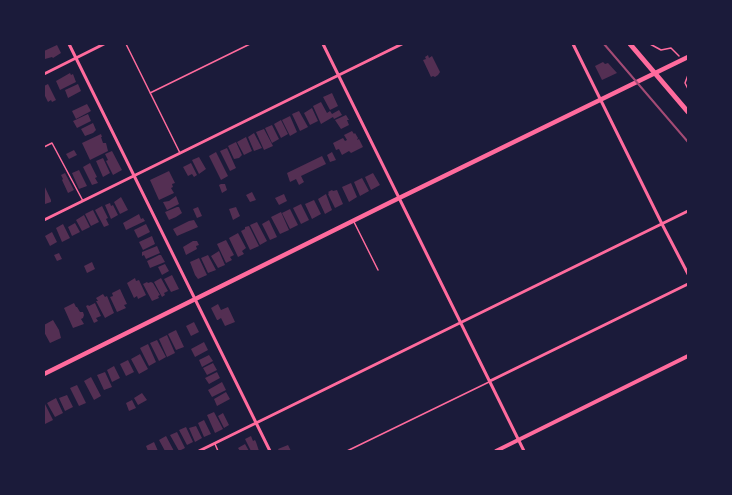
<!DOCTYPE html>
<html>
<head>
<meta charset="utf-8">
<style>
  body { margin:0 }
  #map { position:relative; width:732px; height:495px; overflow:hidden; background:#1b1b3a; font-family:Georgia,serif }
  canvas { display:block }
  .frame { position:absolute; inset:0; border:45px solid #1b1b3a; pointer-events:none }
</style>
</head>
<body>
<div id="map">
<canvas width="732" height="495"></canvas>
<div class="frame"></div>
</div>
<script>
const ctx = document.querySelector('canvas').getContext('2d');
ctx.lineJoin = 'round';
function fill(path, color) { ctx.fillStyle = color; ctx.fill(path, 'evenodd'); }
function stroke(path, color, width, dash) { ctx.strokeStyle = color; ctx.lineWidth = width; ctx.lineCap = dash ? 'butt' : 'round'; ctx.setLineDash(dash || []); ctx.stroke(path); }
fill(new Path2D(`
  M57,45L61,53L53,58L52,57L45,59L44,51Z
  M428,55L429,58L432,56L440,72L438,75L435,77L433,76L431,77L423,60L426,59L425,57Z
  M603,62L605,64L608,63L617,73L602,80L595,66Z
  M70,73L71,75L73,74L76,82L60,90L56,81Z
  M48,84L56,100L52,102L51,100L48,102L44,94V86Z
  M78,84L81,91L68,98L65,90Z
  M332,93L338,106L330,110L323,97Z
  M321,102L327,113L330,111L332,114L339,110L342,115L334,119L333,117L321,124L313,106Z
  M87,104L91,111L76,119L72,111Z
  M312,108L318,121L310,125L304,113Z
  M299,111L308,127L300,131L292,114Z
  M88,114L91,121L77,128L73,121Z
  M346,115L349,120H347L349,125L341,129L335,120Z
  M290,116L297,132L290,136L282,120Z
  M281,120L288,134L281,138L274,124Z
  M93,123L96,130L93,133L85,136L81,129Z
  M272,125L279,139L272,143L265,128Z
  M264,129L273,146L264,150L256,132Z
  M352,131L354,134L355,133L358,138L357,140L359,139L363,147L351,153L349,151L342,155L339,149L336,150L333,143L343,138L345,141L347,140L344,135Z
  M254,133L262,148L254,151L248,137Z
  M101,134L102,137H101L103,143H106L108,151L90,160L82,143Z
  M246,137L252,151L244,155L237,142Z
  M236,142L242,155L239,158L234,159L228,146Z
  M227,148L236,168L230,171L220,151Z
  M74,150L77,155L69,159L66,154Z
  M112,151L122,170L113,175L106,161L108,160L105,154Z
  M216,152L228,176L221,180L209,156Z
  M332,152L336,160L330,162L327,155Z
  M322,156L326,164L301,176L304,182L299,185L296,179L290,182L287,173Z
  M199,157L206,169L199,174L192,160Z
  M103,158L110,173L103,177L96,161Z
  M90,163L97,177L95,178L98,183L92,185L83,167Z
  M191,163L197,175L194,177L192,174L188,176L183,167Z
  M79,170L87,186L79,189L72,173Z
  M169,171L175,183L172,184L173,187L171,188L174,193L159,200L150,180Z
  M65,173L74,190L68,193L62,180L63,179L61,175Z
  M373,173L380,185L371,190L365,177Z
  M362,178L369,191L360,196L354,182Z
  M351,183L357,197L349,202L342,187Z
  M221,184H225L227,190L222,193L219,185Z
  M44,185L51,200V202L45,204L44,203Z
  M332,190L333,191L337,190L343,204L335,208L328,194L329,193L328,192Z
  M252,192L256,200L250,202L246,195Z
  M284,194L287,201L279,205L275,198Z
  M326,194L332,210L325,214L318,199Z
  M176,196L179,204L167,210L163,202L169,201Z
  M121,197L128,210L120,214L114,202Z
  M314,200L321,214L312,219L305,204Z
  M110,203L111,206L113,205L118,215L111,219L105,205Z
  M301,204L309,220L301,224L293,208Z
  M102,206L108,218L106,219L109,225L104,227L95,210Z
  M177,207H179L182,213L176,217L169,220L165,212Z
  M198,207L202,216L197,218L193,209Z
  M236,207L240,216L233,220L229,209Z
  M290,209L298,225L290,229L282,213Z
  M93,210L99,222L91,226L85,214Z
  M281,212L289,230L280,234L271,217Z
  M139,214L141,219L143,218L145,221L126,230L123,223Z
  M84,215L90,227L82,231L76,220Z
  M194,220L198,227L177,236L173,229L189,221Z
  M269,220L277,237L270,240L262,224Z
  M257,222L267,241L260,245L250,225Z
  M75,223L80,232L72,236L68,227Z
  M63,224L70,238L62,242L56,228Z
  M146,224L150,232L138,238L134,230Z
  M249,226L259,246L250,250L241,231L245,229V227Z
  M52,232L57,242L50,246L45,236Z
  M238,233L246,248L242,251L244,254L238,257L229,238Z
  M152,236L155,244L143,250L139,242Z
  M226,240L234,255L230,257L232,260L226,263L217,244Z
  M193,241H197L199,245L196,246L197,249L186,255L183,247Z
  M157,246L160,253L146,259L144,255L142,256V252Z
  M219,251L225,265L218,268L211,256Z
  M59,253L62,259L57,261L54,255Z
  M159,255H161L165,262L150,268L147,261Z
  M208,255L216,270L208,273L201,258Z
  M199,258L207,275L198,279L195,275L190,262Z
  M92,262L95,269L87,273L84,266Z
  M165,264L169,271L162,275L158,267Z
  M172,275L179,289L171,292L164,279Z
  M135,278L136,281L139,280L146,295L138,299L137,296L134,298L127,283Z
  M161,278L168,291L164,293L165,295L162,297L154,282Z
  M147,282L148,283L151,282L153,283L160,295L158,296L159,298L152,301L143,284Z
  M120,289L127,304L124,305L126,308L117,312L110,297L113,296L112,293Z
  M103,294L105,297L107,296L114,313L105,318L96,301H98L96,298Z
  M74,303L76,307H77L80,312H83L84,315L83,318L81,319L84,324L73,328L64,308Z
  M95,303L101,316L96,318L98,321L94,323L86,306L88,305L89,306Z
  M218,304L221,310L228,307L235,322L225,326L221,318L218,320H217L211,308Z
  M53,320L59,330L61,338L50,343L44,332V325Z
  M194,322L199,332L191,336L186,326Z
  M176,330L184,347L176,350L168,334Z
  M167,335L175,353L167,357L159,339Z
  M157,340L166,357L159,361L150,343Z
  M204,342L208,350L195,357L191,349Z
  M148,344L156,362L149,366L140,348Z
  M140,354L148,369L139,374L131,359Z
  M209,355L213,361L202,367L199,360Z
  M128,360L134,372L126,376L120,364Z
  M213,363L217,370L207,375L203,368Z
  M114,366L120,378L112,382L107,370Z
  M105,372L112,387L104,390L97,375Z
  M217,372L220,378L209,384L205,378Z
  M91,377L101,396L94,400L84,381Z
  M222,382L226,390L212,397L208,390Z
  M77,385L86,403L79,406L70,388Z
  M226,392L230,399L217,406L214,399Z
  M142,393L147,400L138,405L134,398Z
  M67,395L73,407L65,411L59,398Z
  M56,398L63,413L55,417L47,403Z
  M132,400L136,408L129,411L126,403Z
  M44,402L53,420L45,424L44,422Z
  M214,412L223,429L215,433L207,415Z
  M223,413L229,425L224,428L218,416Z
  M204,420L211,434L204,437L198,423Z
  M196,426L202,438L195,442L189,428Z
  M186,427L193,442L187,445L179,430Z
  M177,432L185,448L179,451L170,435Z
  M166,436L174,451H165L159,440Z
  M251,436L253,441L255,440L256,442L259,451H251L245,439Z
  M154,442L158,451H148L146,446Z
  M245,444L249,451H240L238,448Z
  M288,445L291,451H279L278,449Z`), '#542f53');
stroke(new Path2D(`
  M650,44L661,50L671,48L679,56
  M688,75L685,83L688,89`), '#ff6b9d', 1.5);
stroke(new Path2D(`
  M126,44L180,153
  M150,93L250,44
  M44,147L52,143L83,201
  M354,222L378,270
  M215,444L218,451
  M347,451L489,382`), '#ff6b9d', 1.5);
stroke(new Path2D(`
  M69,44L270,451
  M323,44L524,451
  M573,44L662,224L688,274
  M44,74L104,44
  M44,220L402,44
  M490,381L688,284
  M199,451L688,211`), '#ff6b9d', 3);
stroke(new Path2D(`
  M496,451L688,356`), '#ff6b9d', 4);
stroke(new Path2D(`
  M44,374L391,202L688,57`), '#ff6b9d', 4.5);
stroke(new Path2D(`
  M630,44L688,112`), '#ff6b9d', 5);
stroke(new Path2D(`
  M604,44L688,142`), '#a44b75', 2);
</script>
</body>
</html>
